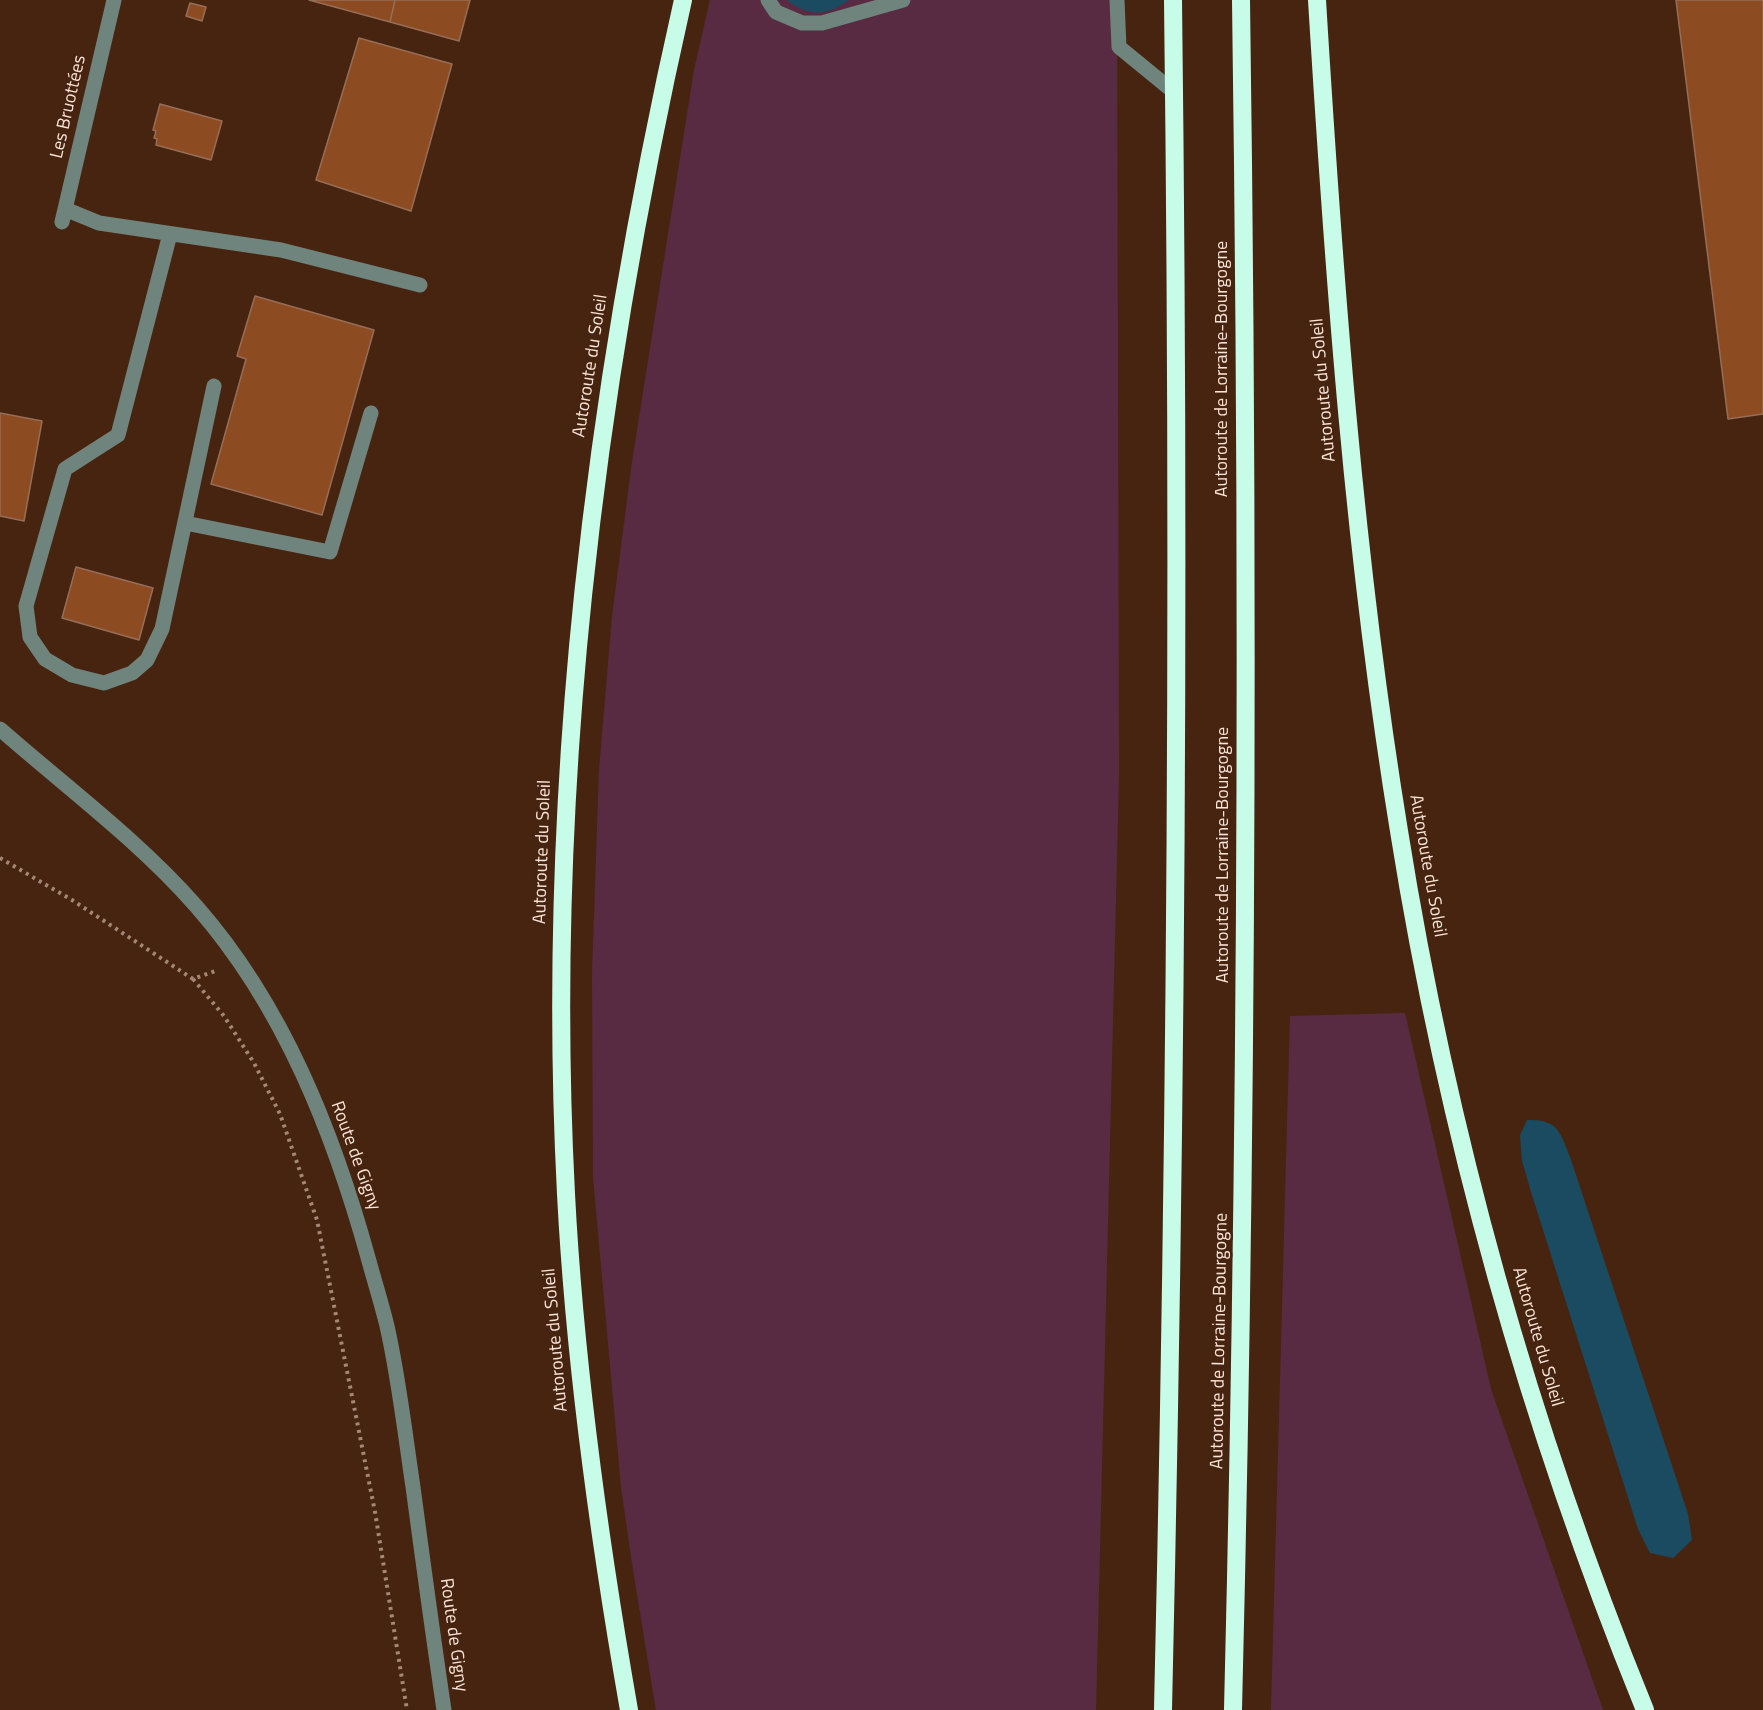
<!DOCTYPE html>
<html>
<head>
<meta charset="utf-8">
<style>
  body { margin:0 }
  canvas { display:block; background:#462410 }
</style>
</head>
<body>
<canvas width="1763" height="1710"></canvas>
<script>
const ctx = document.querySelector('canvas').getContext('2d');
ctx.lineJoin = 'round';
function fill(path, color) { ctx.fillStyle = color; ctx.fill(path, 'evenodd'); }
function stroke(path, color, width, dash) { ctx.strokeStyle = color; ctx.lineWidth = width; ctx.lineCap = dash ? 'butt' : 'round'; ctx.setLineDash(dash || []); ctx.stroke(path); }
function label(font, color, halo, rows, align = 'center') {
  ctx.font = font + ' "Titillium Web",sans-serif'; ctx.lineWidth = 5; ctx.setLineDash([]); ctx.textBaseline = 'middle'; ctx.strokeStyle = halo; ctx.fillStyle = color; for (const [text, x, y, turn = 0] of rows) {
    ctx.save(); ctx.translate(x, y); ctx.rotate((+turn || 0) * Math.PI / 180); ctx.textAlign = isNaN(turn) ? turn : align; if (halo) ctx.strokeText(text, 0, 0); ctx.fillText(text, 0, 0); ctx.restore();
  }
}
fill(new Path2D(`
  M710,0H1117L1119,775L1096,1710H656L633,1570L621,1487L593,1177L592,974L599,770L612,616L632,462L694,70Z
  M1405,1013L1491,1389L1603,1710H1271L1290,1016Z`), '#592b42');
fill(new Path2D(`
  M787,0H849C828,16 808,17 787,0Z
  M1527,1120C1558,1119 1560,1132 1570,1157L1688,1514L1692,1540L1673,1558L1650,1553L1638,1529L1531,1192L1522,1161L1520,1135Z`), '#1b4b60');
const building = new Path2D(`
  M309,0H395L390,22Z
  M395,0H470L459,41L390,22Z
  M1676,0H1763V414L1728,419Z
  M190,3L206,7L202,21L186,16Z
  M359,38L452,64L411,211L316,180Z
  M160,104L222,121L211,160L156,145L157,139L154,138L156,131L153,130Z
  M255,296L374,330L322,515L211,484L246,359L237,356Z
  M0,413L42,421L24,521L0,516Z
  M76,567L153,588L139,640L62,618Z`);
fill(building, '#8d4b22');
stroke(building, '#966e58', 1.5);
stroke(new Path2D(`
  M0,858L72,900L193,979L215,971
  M193,979L224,1016L254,1063L280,1114L317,1220L375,1512L407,1710`), '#a38777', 4, [3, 4.5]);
stroke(new Path2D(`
  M768,0L776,12L802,23H822L903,0
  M1117,0L1119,47L1174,92
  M65,209L99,223L281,250L420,285
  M62,222L114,0
  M170,234L118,435L65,469L26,606L30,637L45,659L72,675L104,683L132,673L147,660L162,629L214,386
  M185,523L330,552L371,413
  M0,729C66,787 138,840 196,906C284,1006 334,1134 369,1261C375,1283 382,1305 387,1326C399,1379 405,1434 413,1487C423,1562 433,1636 444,1710`), '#6f847c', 15);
stroke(new Path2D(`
  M1317,0C1334,278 1354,556 1399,831C1447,1132 1530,1428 1645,1710
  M629,1710C599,1539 575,1368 566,1194C545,791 594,393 683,0
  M1163,1710C1176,1140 1180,570 1173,0
  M1233,1710C1247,1140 1249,570 1241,0`), '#c7fce8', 18);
label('18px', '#fbe4d8', '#462410', [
  ["Les Bruottées",69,107,-77],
  ["Autoroute du Soleil",591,366,-81],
  ["Autoroute de Lorraine-Bourgogne",1223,369,-90],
  ["Autoroute du Soleil",1324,390,-95],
  ["Autoroute du Soleil",543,852,-88],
  ["Autoroute de Lorraine-Bourgogne",1224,855,-90],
  ["Autoroute du Soleil",1427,866,80],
  ["Route de Gigny",355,1156,70],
  ["Autoroute du Soleil",1537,1337,74],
  ["Autoroute du Soleil",556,1340,-95],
  ["Autoroute de Lorraine-Bourgogne",1220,1341,-89],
  ["Route de Gigny",453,1635,82]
]);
</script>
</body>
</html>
